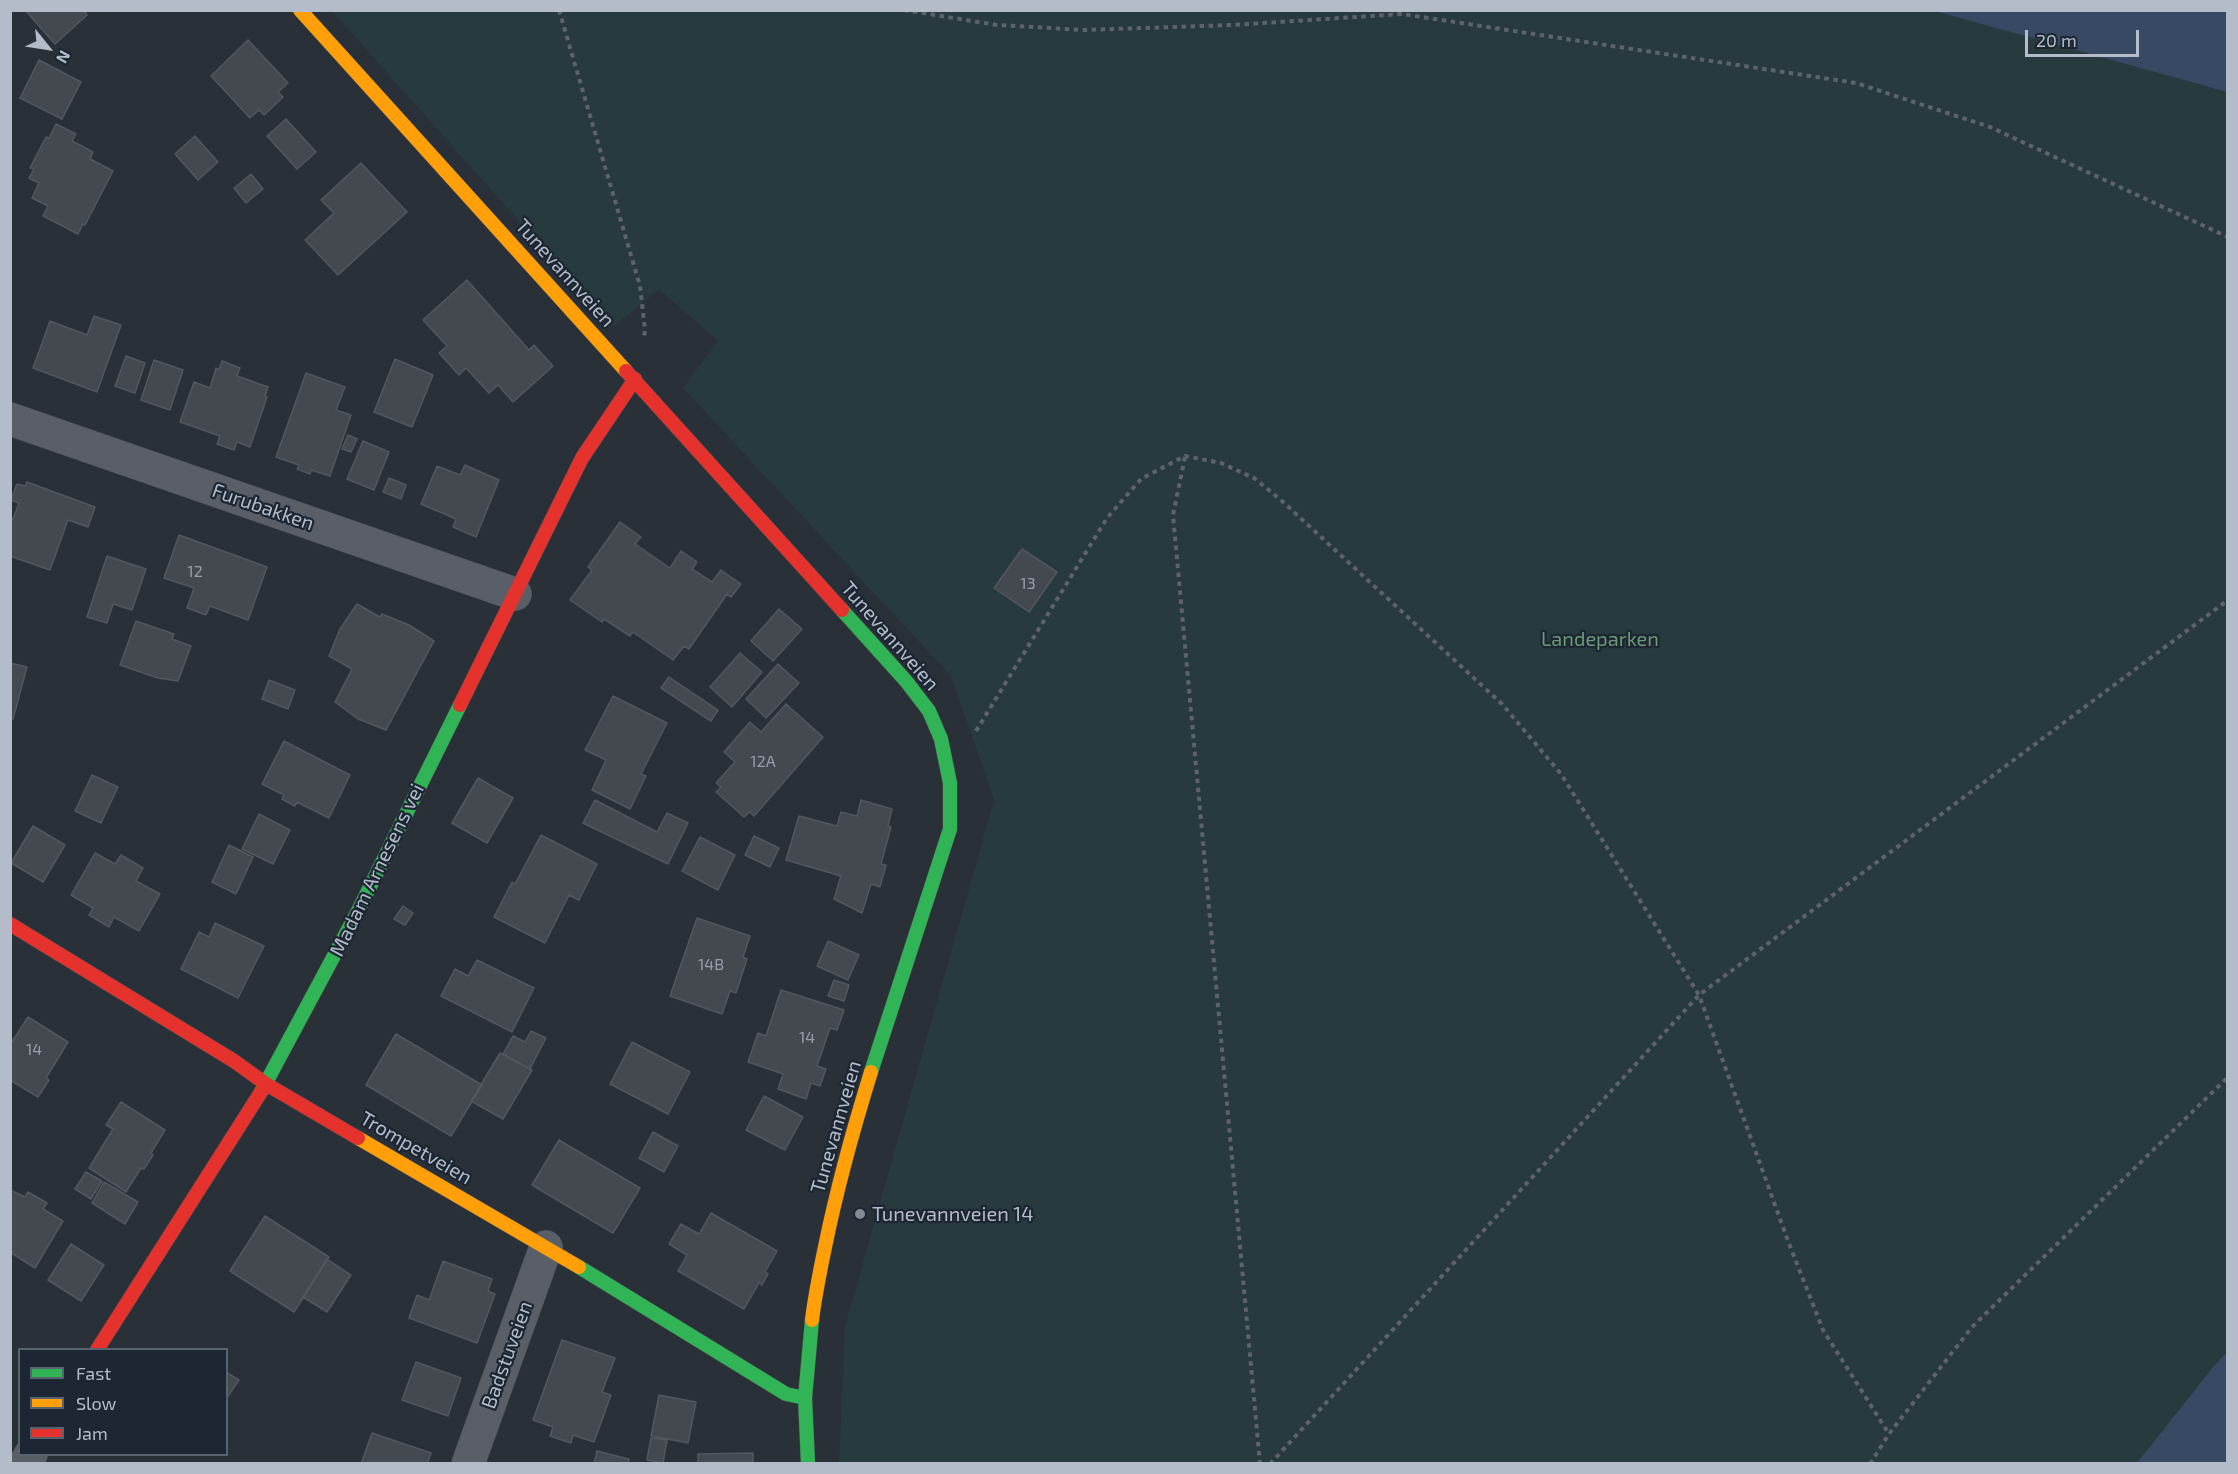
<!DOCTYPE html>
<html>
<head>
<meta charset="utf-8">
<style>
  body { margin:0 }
  #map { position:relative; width:2238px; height:1474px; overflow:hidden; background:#2a3038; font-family:"Exo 2",sans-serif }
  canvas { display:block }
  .frame { position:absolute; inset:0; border:12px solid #b4bcc9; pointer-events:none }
  .legend { position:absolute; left:18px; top:1348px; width:210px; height:108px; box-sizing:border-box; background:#1d2633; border:2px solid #59626f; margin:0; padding:8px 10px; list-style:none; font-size:18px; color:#b4bcc9 }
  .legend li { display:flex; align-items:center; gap:12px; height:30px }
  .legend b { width:30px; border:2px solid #59626f }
  .north { position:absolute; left:18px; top:18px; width:60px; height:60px; -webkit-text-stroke:4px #1d2633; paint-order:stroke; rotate:120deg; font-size:16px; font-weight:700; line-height:24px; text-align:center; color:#b4bcc9 }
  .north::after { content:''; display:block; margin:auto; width:21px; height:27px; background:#b4bcc9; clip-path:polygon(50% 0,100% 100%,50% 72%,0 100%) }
  .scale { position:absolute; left:2025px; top:30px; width:114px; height:27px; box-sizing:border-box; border:3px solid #b4bcc9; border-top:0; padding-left:8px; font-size:18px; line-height:21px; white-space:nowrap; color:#b4bcc9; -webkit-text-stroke:4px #1d2633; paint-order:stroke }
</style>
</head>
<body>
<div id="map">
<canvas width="2238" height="1474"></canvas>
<div class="frame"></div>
<ul class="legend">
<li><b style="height:8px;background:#30b455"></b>Fast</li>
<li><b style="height:8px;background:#ff9f0a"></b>Slow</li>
<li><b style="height:8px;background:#e5322d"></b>Jam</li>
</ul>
<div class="north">N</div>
<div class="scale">20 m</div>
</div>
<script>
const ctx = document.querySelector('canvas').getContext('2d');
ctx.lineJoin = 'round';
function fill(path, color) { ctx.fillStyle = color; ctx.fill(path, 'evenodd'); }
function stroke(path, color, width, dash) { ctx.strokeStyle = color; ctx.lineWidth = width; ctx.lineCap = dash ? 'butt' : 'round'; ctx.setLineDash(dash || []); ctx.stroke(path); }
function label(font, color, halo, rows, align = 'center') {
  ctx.font = font + ' "Exo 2",sans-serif'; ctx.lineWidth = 4.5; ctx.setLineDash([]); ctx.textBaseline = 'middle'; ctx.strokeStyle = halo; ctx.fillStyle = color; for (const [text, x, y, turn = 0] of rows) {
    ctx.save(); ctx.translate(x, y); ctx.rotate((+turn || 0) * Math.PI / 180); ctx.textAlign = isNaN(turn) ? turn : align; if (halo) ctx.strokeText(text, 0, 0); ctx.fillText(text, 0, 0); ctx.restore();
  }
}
fill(new Path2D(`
  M1934,10L2227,92V1352L2213,1367L2137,1463H839L845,1326L994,800L951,676L683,388L718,341L659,289L613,327L332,11Z`), '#273a3e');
fill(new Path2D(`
  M1935,11H2227V92Z
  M2227,1352V1463H2137L2213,1367Z`), '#384963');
const building = new Path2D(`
  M25,10H83L87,15L55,44Z
  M248,40L288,83L278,92L283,97L264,115L259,110L250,118L211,76Z
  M39,60L81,82L62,119L20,98Z
  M286,119L316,152L297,169L267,136Z
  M56,124L76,134L72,141L93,152L90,159L113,171L85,225L83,224L78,234L43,216L48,206L32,198L39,183L29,178L34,169L30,168L46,137L49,138Z
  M195,136L218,162L198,180L175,154Z
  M361,163L407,212L338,275L305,240L334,213L321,200Z
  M251,174L263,189L246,203L234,188Z
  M467,280L529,350L534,345L553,366L513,402L498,385L489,393L466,368L459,375L439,353L447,346L423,320Z
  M94,316L121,325L97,392L33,368L50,321L87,335Z
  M126,356L145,363L135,393L115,386Z
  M395,359L433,375L412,427L374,412Z
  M154,360L183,370L170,410L141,400Z
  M222,361L240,368L237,376L268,387L265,396L267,397L250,447L237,442L234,450L217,444L220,436L180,422L194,382L210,388L216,368L219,370Z
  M306,373L345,387L336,410L351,415L330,476L311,470L310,474L297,469L299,465L276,457Z
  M348,435L357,439L351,452L342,449Z
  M363,441L389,452L374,490L347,479Z
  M465,465L499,480L476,537L453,527L456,519L421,504L437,466L460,475Z
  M389,478L406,485L401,499L383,492Z
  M27,482L95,507L88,527L68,520L50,570L10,556V518L13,519L19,503L11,500L17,484L25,486Z
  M620,522L641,537L635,544L670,568L681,551L697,562L692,569L712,582L721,570L741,584L731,597L727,594L689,649L684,646L673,660L633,632L630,636L604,619L602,622L570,600L592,570L588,567Z
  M179,535L267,567L248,620L210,606L206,615L187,608L194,588L164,578Z
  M1022,549L1057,572L1029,612L994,588Z
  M107,556L146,569L132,610L113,604L107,623L87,617Z
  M357,604L380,617L382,614L409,625L434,641L386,730L358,719L335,702L352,669L329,656L340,629Z
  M779,609L802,629L773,661L751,641Z
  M136,621L174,634L172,639L191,646L178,681L158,678L120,665Z
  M740,653L762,672L732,707L710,687Z
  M10,663L27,667L13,719L10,718Z
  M778,664L799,683L766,718L746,699Z
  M669,677L718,710L711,721L661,688Z
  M269,680L295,690L288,709L262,699Z
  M613,696L667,723L641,774L646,776L630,809L592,790L606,760L585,750Z
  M786,704L823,737L754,816L750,812L744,817L716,792L721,787L716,783L735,762L724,752L750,722L761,732Z
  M284,741L350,775L329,818L297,802L295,806L282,799L284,795L262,784Z
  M92,775L118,787L101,823L75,811Z
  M478,778L513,798L487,843L452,823Z
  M595,800L657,832L667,813L688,823L668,864L583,823Z
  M861,800L892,809L888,826L891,827L881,864L886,865L880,887L871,884L862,913L834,899L841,876L786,860L799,816L837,826L841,812L857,816Z
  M259,814L290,830L273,864L242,849Z
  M33,826L65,845L43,882L11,863Z
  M541,835L597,864L579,900L569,895L545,943L494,917L512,882L515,884Z
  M754,836L779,848L770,867L745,855Z
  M700,837L735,855L718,890L682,871Z
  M229,845L253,857L236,894L212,882Z
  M95,853L115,864L121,855L143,868L136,881L160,894L139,931L114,917L109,927L89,915L93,908L71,895Z
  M403,906L413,913L405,925L394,919Z
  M697,918L750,936L743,957L747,959L736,993L730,991L722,1014L670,996Z
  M215,923L264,946L238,998L181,969L199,932L209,937Z
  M828,941L859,955L848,980L817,966Z
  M477,960L534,988L512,1032L441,996L455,969L468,976Z
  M834,980L849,985L844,1001L828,996Z
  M781,990L844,1010L837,1030L830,1028L817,1066L826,1069L820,1086L811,1083L806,1099L778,1089L783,1074L748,1062L758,1033L766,1036Z
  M28,1017L68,1042L46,1078L49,1080L38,1097L10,1080V1045Z
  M531,1031L546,1038L530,1069L503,1054L513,1036L525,1042Z
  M396,1034L482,1085L451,1136L366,1085Z
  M632,1042L690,1072L668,1114L610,1084Z
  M500,1053L532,1070L503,1119L471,1101Z
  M764,1096L803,1117L785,1150L746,1130Z
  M121,1102L165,1130L151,1153L153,1155L144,1169L141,1168L126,1192L89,1168L113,1129L106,1125Z
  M653,1132L678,1146L664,1172L639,1158Z
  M559,1140L640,1188L613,1233L532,1185Z
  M86,1172L102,1181L91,1199L75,1189Z
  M104,1182L138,1202L125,1224L92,1203Z
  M10,1190L25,1197L28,1192L47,1203L43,1209L63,1221L35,1268L10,1252Z
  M711,1213L777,1251L765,1272L768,1274L762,1285L759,1283L744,1309L678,1271L687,1255L669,1244L681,1224L699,1234Z
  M265,1216L329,1257L294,1312L230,1271Z
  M71,1244L104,1265L81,1301L48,1280Z
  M327,1259L351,1275L327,1312L303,1297Z
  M443,1261L492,1279L488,1291L495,1294L477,1343L409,1318L417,1295L429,1300Z
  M562,1340L615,1358L602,1392L611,1395L594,1442L573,1435L571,1443L550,1436L553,1427L533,1420Z
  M416,1362L461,1378L448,1416L402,1400Z
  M226,1372L239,1380L226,1399Z
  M659,1395L696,1402L688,1443L651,1436Z
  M372,1433L431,1453L427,1464H361Z
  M651,1438L667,1440L663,1463L647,1460Z
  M597,1451L629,1459L628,1464H594Z
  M753,1453V1464H698V1454Z`);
fill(building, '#444950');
stroke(building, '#52575f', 1.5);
const street = new Path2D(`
  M10,419L515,594
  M25,1464L31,1454
  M468,1464L546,1247`);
const fast = new Path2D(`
  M842,610L906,681L929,711L941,739L950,783V829L871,1072
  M261,1092L358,911L460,705
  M579,1267L786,1394L805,1398
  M808,1464L805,1398L812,1320`);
const slow = new Path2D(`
  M300,10L626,371
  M358,1138L579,1267
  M812,1320C815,1295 820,1271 825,1247C837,1188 853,1130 871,1072`);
const jam = new Path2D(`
  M626,371L842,610
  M460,705L582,458L635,379
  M10,924L234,1061L266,1084L358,1138
  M97,1350L261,1092`);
stroke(street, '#484c53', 34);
stroke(fast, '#484c53', 15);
stroke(slow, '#484c53', 15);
stroke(jam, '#484c53', 15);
stroke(new Path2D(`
  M559,10L640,286L645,330L644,337
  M904,10L997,25L1084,30L1233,25L1402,14L1856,83L1990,127L2228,237
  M1185,457L1173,515L1260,1464
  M976,731L1107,518L1141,479L1185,456L1221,463L1254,478L1282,501L1502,704L1561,774L1699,995L1788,1241L1823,1330L1889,1434
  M1270,1464L1699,995L2228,600
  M1870,1464L1889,1434L1972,1327L2228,1077`), '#5d636a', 4, [4.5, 4.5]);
stroke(street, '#5a5e66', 33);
stroke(fast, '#30b455', 14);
stroke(slow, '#ff9f0a', 14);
stroke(jam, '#e5322d', 14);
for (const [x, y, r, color] of [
  [860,1214,6,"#848b96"]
]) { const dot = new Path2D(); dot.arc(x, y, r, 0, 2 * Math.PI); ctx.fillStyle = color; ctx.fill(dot); stroke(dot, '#1d2633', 2); }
label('16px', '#989fab', null, [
  ["12",195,572],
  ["13",1028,584],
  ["12A",763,762],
  ["14B",711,965],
  ["14",807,1038],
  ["14",34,1050]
]);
label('20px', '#b4bcc9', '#1d2633', [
  ["Tunevannveien",565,273,48],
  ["Furubakken",263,507,19],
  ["Tunevannveien",890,636,49],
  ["Madam Arnesens vei",377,870,-64],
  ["Tunevannveien",836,1127,-74],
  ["Trompetveien",416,1148,30],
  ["Badstuveien",507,1355,-70]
]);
label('20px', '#6b9a76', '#1d2633', [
  ["Landeparken",1600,639]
]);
label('20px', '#b4bcc9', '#1d2633', [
  ["Tunevannveien 14",872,1214]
], 'left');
</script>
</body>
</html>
